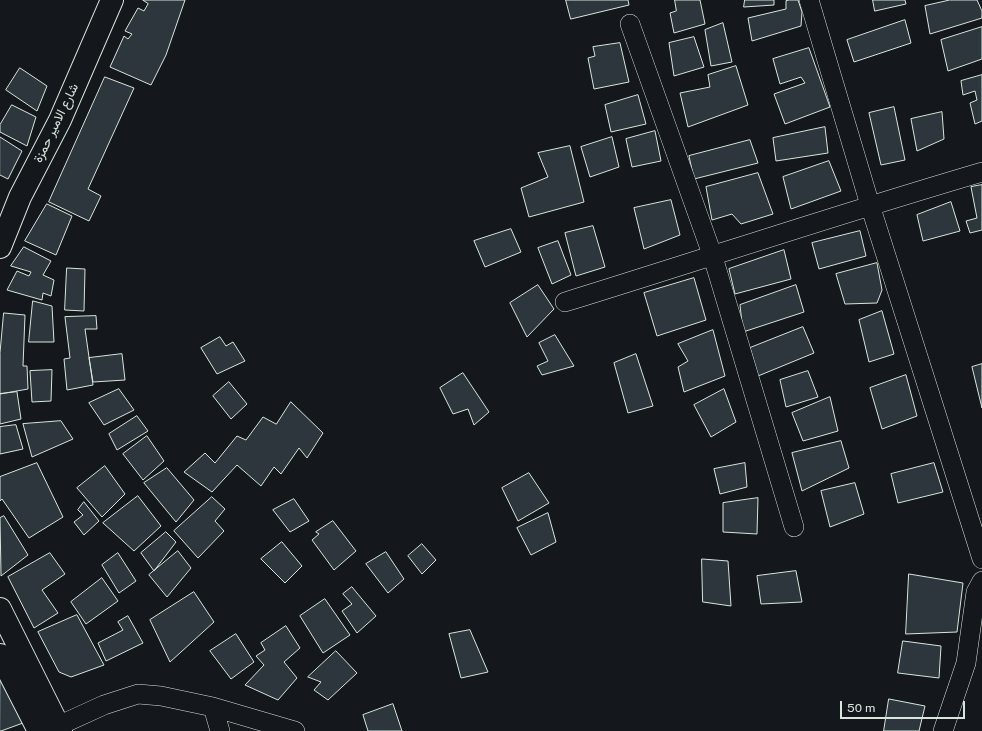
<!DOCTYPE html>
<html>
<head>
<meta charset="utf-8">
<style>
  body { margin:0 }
  #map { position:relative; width:982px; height:731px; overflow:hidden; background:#14181c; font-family:"Public Sans",sans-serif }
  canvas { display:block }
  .scale { position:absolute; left:840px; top:701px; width:125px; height:18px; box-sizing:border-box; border:2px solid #d8e6dc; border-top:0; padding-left:5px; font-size:12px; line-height:14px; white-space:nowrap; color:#d8e6dc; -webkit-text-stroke:3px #14181c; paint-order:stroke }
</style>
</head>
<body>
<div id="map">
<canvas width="982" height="731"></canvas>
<div class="scale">50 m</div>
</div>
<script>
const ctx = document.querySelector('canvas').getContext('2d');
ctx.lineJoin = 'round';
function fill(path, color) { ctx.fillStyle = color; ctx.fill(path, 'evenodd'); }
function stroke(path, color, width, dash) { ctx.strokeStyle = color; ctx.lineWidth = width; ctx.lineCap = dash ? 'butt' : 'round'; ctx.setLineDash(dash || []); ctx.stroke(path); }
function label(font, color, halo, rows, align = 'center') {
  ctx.font = font + ' "Public Sans",Vazirmatn,sans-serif'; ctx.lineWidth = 3; ctx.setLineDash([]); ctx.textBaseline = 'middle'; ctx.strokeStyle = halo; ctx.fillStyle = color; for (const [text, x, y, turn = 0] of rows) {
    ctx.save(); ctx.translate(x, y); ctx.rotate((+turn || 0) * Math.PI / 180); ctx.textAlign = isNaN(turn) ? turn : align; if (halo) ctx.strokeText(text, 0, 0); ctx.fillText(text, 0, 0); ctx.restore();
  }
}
const building = new Path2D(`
  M143,0H185L166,55L151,85L110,67L124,36L128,39L132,34L125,31L138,8L144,11L148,4Z
  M566,0H628L629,5L571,19Z
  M675,0H700L705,24L674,33L670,13L676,11Z
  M745,0H774V5L744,7Z
  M790,0H798L802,12L801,26L752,41L748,18L786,9V1Z
  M873,0H905L906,4L875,11Z
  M950,0H977L982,11V18L930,34L925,6Z
  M905,20L911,43L854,62L847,40Z
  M723,23L732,62L711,66L705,30Z
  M982,27V59L948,71L941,40Z
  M694,37L704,67L674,76L669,43Z
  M620,43L629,82L594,89L588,58L595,56L593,47Z
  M809,48L830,107L785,124L774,94L805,83L801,77L780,84L773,59Z
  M736,66L748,105L688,127L680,93L710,87L708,75Z
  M20,68L47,86L37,111L6,90Z
  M982,75V121L975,124L970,103L977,100L975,91L963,95L961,81Z
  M105,77L134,88L88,189L101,196L89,221L49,202Z
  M638,95L646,124L611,132L605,105Z
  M12,105L36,117L27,146L0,132V125Z
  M894,107L905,160L881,165L869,113Z
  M942,112L944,139L917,151L911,119Z
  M825,127L828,153L776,161L773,138Z
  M655,131L661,161L632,167L626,139Z
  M0,137L22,151L8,179L0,175Z
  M612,137L619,167L590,177L581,147Z
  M750,140L758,163L694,179L689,156Z
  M570,146L584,202L529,217L521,188L548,177L538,153Z
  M829,161L841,191L791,209L783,177Z
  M758,173L773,214L741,224L732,214L712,220L706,187Z
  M982,185V230L970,233L966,221L977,218L971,187Z
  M671,200L680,235L644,249L634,208Z
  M951,202L960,231L923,241L917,215Z
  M47,204L72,216L56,255L25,241Z
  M593,226L605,267L576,276L565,233Z
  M511,229L521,252L485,267L474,241Z
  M860,231L866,256L819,269L812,243Z
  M558,241L571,275L552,284L538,248Z
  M24,247L51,261L43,275L54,280L51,296L43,293L42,300L7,290L17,271L29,276L31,272L11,266Z
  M784,250L791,279L735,294L729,269Z
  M877,263L882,290L877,303L845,304L836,274Z
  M67,268L85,269L84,311L65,310Z
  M694,278L706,320L657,336L644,293Z
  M538,285L554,309L527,337L510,303Z
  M796,285L804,312L743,332L740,305Z
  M33,301L52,306L54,342H29Z
  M882,311L894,354L869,362L859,320Z
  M4,313L25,315L23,366H27L28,389L0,394V353Z
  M96,316L97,329H85L93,385L67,390L64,359L70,358L65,317Z
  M803,327L814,353L758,376L750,348Z
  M713,330L725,376L684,392L678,367L688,361L678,344Z
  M555,335L574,366L542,375L537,366L548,361L539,343Z
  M220,337L226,346L233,342L245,361L217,374L201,348Z
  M122,354L125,380L93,382L89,358Z
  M636,354L653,406L628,413L614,363Z
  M982,364V408L972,367Z
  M52,370L51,401L32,402L30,371Z
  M808,371L818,397L786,407L780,380Z
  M463,373L489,412L474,425L468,409L453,414L440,388Z
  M906,375L917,416L882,429L870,388Z
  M229,382L247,404L231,419L213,396Z
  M119,389L134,410L104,425L89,403Z
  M724,389L736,422L711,437L694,405Z
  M17,392L21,419L0,424V394Z
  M830,397L838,431L803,441L792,413Z
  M291,402L323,433L307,458L299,448L281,474L274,467L261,486L237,465L212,492L184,472L205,453L215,463L237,436L246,440L263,417L276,424Z
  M137,416L148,431L117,450L109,434Z
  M61,421L73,439L32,457L23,424Z
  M16,425L23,449L0,454V427Z
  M147,436L164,461L143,480L123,454Z
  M841,441L849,468L802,491L792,453Z
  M37,463L63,517L29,538L2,499L0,501V477Z
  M745,463L747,487L720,494L714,469Z
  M934,463L943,492L898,503L891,474Z
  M105,466L125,494L102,517L77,488Z
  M167,468L194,500L176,522L144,483Z
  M529,473L549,503L518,521L502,488Z
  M855,483L864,514L830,527L821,491Z
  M138,496L161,526L134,551L103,523Z
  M212,497L225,509L215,521L224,531L198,558L174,531Z
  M758,498L757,534L723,532V503Z
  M294,499L309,521L290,532L273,510Z
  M84,502L99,521L84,535L74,522L83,515L78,510Z
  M548,513L556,542L531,555L517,528Z
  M4,516L28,555L1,576L0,518Z
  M333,521L356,551L334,570L312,540L319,534L316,532Z
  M166,532L176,542L154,571L141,553Z
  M282,542L302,566L285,583L261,559Z
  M422,544L436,560L422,574L408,556Z
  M178,551L191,568L167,597L149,575Z
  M386,552L404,579L388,593L366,564Z
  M50,553L65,574L42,590L58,613L34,628L8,577Z
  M118,553L136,581L119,593L102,565Z
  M702,559L728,561L731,606L703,602Z
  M796,571L802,602L761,604L757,576Z
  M909,574L963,583L957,632L906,634Z
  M102,578L118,601L86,624L71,602Z
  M352,587L376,616L357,633L342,611L352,604L343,594Z
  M194,592L214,622L170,662L150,620Z
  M325,599L350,635L323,653L300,616Z
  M77,615L104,665L71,677L59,672L38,632Z
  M128,616L143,643L106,661L98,643L123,630L118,622Z
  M286,626L300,648L284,662L297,678L278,700L245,685L264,665L256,656L265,650L261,643Z
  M470,630L488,672L461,678L449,634Z
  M236,634L254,662L231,679L210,651Z
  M903,641L941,646L939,678L898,673Z
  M336,651L357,673L328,700L314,690L321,682L308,677Z
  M0,671L23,723L1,731H0Z
  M889,699L925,706L919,731H884Z
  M393,704L402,731H368L363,715Z`);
fill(building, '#2c363c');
stroke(building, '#d8e6dc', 1);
const minor = new Path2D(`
  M809,0L870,205L982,559
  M630,24L713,257L794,527
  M565,302C704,259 842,213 982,172
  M213,707L220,731
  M47,731L104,705L138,694L161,696L213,707L295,731
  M943,731L966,663L976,592L982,581`);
const major = new Path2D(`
  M0,247L20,197L60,120L112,0
  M0,609L61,731
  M0,655L39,731`);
stroke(minor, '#d8e6dc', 20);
stroke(major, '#d8e6dc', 24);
stroke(minor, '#14181c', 19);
stroke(major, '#14181c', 22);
label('13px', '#d8e6dc', '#14181c', [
  ["شارع الامير حمزة",56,123,-64]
]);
</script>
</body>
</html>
